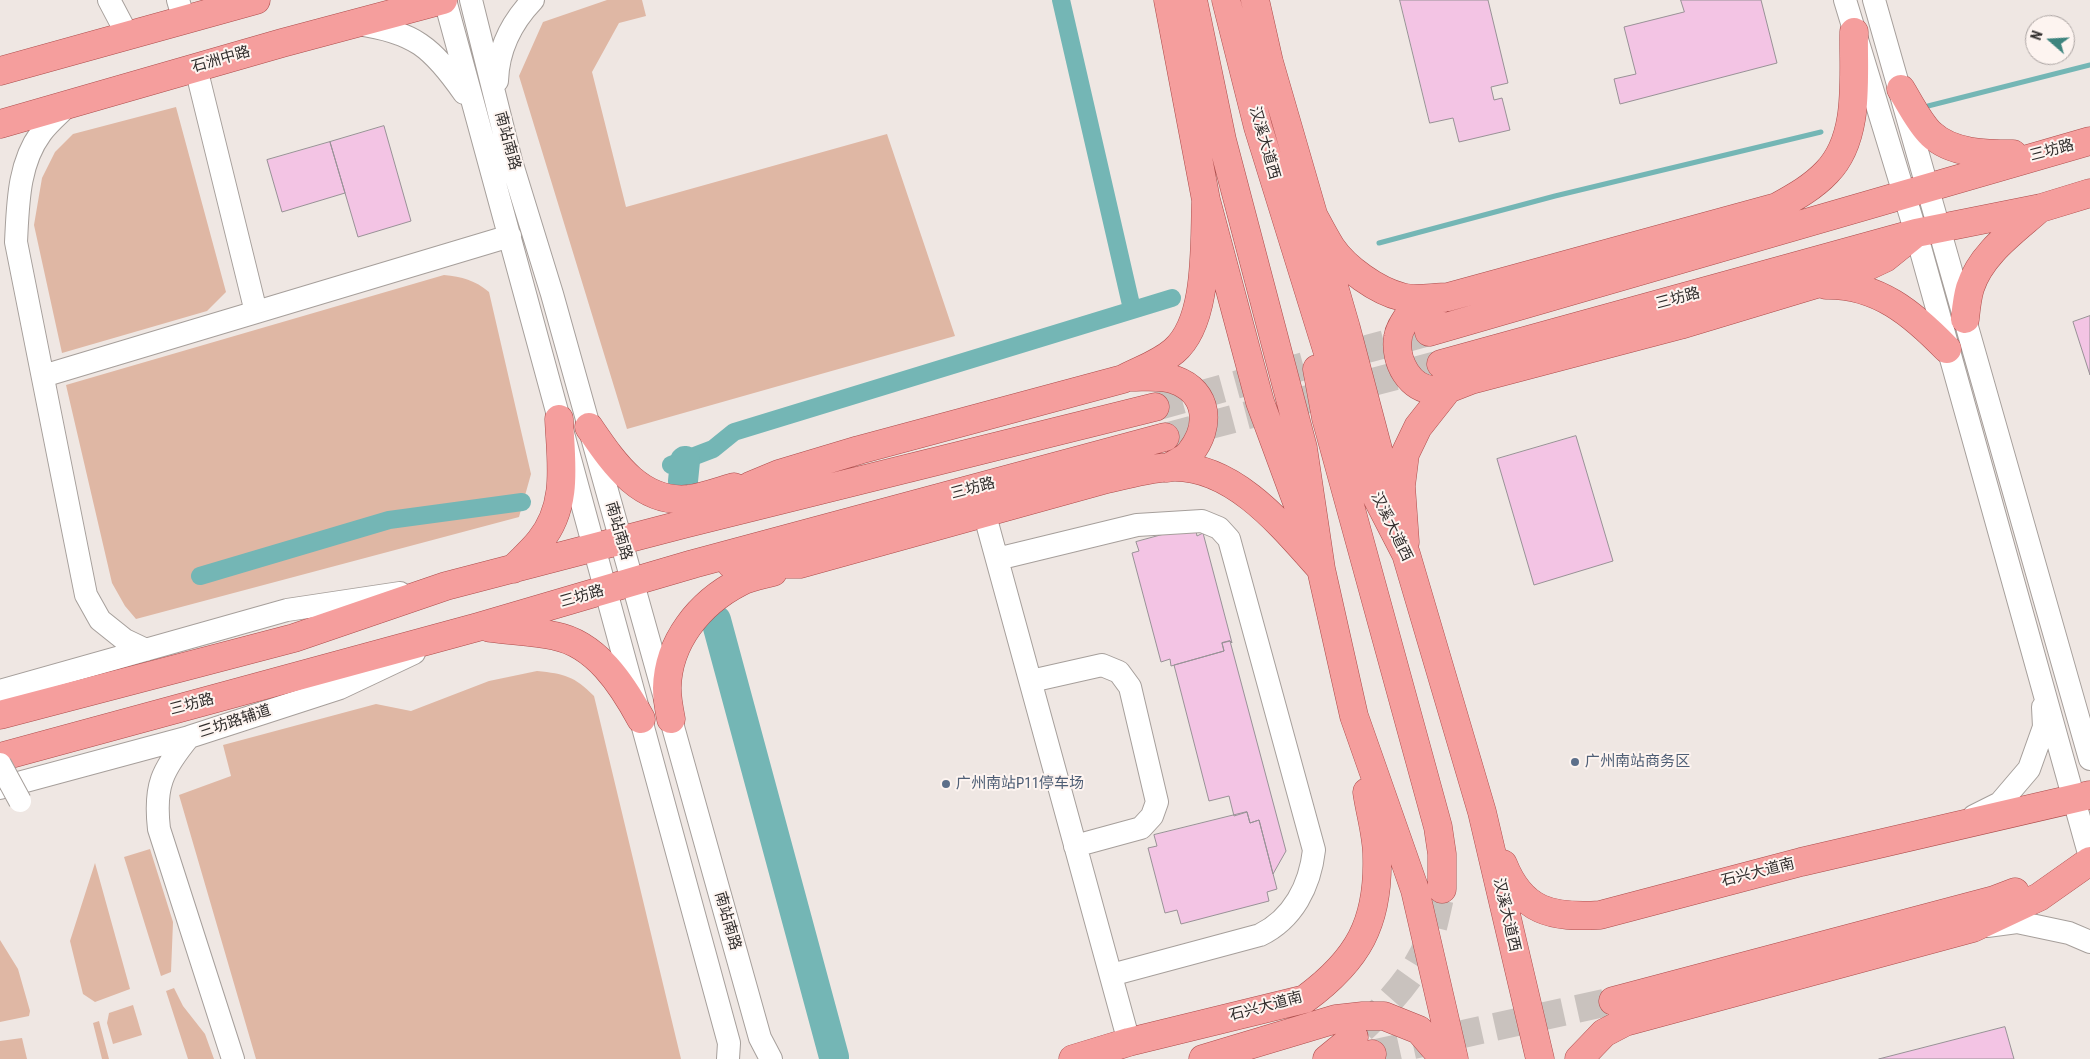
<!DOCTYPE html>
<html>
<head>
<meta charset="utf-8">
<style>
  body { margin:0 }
  #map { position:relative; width:2090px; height:1059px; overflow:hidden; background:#efe7e3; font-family:"Roboto Condensed",sans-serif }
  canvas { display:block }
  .north { position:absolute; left:2025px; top:15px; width:50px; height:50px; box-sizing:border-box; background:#fdf4f0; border:1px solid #aba4a2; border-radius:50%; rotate:289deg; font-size:14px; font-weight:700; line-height:20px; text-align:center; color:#302d2c }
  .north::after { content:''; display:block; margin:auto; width:18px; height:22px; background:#3d847e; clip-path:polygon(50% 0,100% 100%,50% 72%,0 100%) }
</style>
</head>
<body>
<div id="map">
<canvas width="2090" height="1059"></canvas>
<div class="north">N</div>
</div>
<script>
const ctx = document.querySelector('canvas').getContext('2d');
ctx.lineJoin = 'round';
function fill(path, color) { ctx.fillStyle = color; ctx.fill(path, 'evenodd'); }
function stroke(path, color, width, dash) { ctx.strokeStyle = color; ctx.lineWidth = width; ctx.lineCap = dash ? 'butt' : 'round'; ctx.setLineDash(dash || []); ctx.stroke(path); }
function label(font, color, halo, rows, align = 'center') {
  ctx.font = font + ' "Roboto Condensed","Noto Sans SC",sans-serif'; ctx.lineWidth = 4; ctx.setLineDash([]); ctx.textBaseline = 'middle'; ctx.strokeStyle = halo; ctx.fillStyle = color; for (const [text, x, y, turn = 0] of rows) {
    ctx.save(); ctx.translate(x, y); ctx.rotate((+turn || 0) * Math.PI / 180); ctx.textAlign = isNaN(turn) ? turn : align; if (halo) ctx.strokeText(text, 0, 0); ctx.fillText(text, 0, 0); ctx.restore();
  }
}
fill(new Path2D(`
  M607,0H642L646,16L619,23L592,72L626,207L887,134L955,336L627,429L519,76L543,22Z
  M176,107L226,292L207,311L62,353L34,225L42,178L55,152L73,134Z
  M444,275C462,277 475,280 489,292L531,474L519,517L136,619L125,606L112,583L66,385Z
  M537,671C565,674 574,676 594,696L681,1059H256L179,795L231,776L223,745L376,704L411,711L489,681Z
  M150,849L173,922L171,972L161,976L124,857Z
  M95,863L130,989L95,1002L83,994L70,941Z
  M0,940L18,969L30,1011L29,1016L0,1022Z
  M174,988L183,1006L205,1034L214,1059H188L166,991Z
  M133,1005L142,1035L113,1044L107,1023L109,1013Z
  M99,1021L109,1059H102L93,1023Z
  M22,1038L27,1059H0V1041Z`), '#dfb7a4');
stroke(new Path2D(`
  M1928,106L2090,65
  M1379,243L1555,196L1821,132`), '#74b6b5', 5);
stroke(new Path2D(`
  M1061,0L1132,309
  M671,465L713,449L734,432L1172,298
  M200,576L389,520L522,502`), '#74b6b5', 18);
stroke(new Path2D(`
  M683,481L685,461
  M716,620L834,1057`), '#74b6b5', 30);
const building = new Path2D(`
  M1400,0H1488L1508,83L1491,87L1494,100L1502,98L1510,130L1459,142L1453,118L1430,123Z
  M1681,0H1761L1777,63L1620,104L1614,79L1636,74L1624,27L1684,12Z
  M384,126L411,221L358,237L330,142Z
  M330,142L345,193L282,212L267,160Z
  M2090,316V375L2073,322Z
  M1576,436L1613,561L1534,585L1497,459Z
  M1195,526L1197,536L1203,533L1232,643L1230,641L1222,643L1224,651L1171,666L1170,659L1161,662L1132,553L1139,551L1136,542Z
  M1230,641L1286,851L1273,874L1259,820L1250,823L1247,812L1234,816L1229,796L1209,801L1174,665L1224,651L1222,643Z
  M1247,812L1250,823L1259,820L1277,889L1267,892L1269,901L1181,924L1177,910L1165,913L1148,848L1157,846L1154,835Z
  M2005,1027L2014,1059H1879Z`);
fill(building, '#f3c4e4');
stroke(building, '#989196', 1);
stroke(new Path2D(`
  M1155,407L1429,332
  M1165,437L1441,364
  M1362,1029C1389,1003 1417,974 1430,938C1435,922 1438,905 1442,889
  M1372,1054L1613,1001`), '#c9c2be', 28, [28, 14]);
const minor = new Path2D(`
  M109,0L128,36
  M178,0L184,20
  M445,0L729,1043L728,1059
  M471,0L511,161L552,294L760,1038L771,1059
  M1845,0L1916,233L2090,857
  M1874,0L2090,759
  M358,24C414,32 432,47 464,93
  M196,68L256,312
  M497,81C498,49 511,23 533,0
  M68,105C59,114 48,123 41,133C18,164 18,205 16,242L86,595L100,620L125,640L146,650
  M43,376L510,236
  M984,512L1129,1042
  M997,559L1137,525L1202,521L1219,528L1229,539L1314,850C1310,886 1293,919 1260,935L1111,975
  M1031,681L1102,665L1119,672L1130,687L1157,802L1152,816L1141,828L1075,846
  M0,691L287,610L400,593
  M189,737C162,770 154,786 159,829L233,1059
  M0,788L189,737L340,688L414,653
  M1974,816L2000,803L2029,769L2044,727L2043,707
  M1987,926L2017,922L2069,933L2090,942`);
const major = new Path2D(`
  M1168,0L1206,200L1260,402L1302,516
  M1193,0L1222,140L1303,448L1321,569L1354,716L1415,890L1454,1059
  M1226,0L1258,127L1363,466L1374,492L1406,554L1482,812L1540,1059
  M1255,0L1269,62L1346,328L1390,495
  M0,71L256,0
  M1901,89C1909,102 1920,124 1931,134C1952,154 1987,154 2013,154
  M0,124L282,43L443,0
  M1312,213C1318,224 1324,236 1331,247C1345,268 1377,291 1402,297C1415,301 1433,297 1448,297L1777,207C1795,197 1813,187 1827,172C1861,137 1853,76 1854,32
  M1826,285C1878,284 1913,314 1947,349
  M1439,300L1410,313C1405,321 1399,329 1398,337C1394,361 1410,391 1436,390C1442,389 1449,387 1455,386
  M1965,319C1966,309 1967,298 1970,288C1981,254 2013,232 2039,209
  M1429,332L2090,141
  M1441,364L1916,233L2041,208L2090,193
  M1317,369L1326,418L1438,827L1442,854V889
  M1132,377C1146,377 1162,375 1175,380C1209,392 1211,427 1190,453C1185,460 1174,464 1167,468
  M589,427C613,462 640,504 689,499C704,497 720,491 734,487
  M714,507L750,486L779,474L859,450L1123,379C1140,370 1159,364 1174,351C1209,321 1204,244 1206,200
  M1405,542L1401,486L1405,454L1418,427L1448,389L1471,380L1680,325L1826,281L1866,267L1885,258L1916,233
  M731,564H800L1103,480C1127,475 1151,467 1175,467C1236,467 1284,528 1321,569
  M513,569C522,560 532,551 540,541C569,505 561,462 559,419
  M490,628C511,631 534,631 555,636C596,644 622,684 641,719
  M0,715L294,638L446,586L684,524L1155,407
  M671,719C669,709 667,698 667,688C668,642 699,603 740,582C750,577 762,575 773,572
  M0,757L478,627L693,564L1165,437
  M1503,864C1522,912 1552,918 1600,915L1801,862L2090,795
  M1613,1001L1994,900L2015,892
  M1073,1059L1129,1042L1305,999C1358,960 1379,923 1377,856C1377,835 1370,813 1367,792
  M1203,1059L1336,1019L1363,1016H1384L1419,1030L1444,1059
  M1327,1059L1354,1037
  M1358,1059L1372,1054
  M1579,1059L1604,1033L1625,1022L1973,928L2039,897L2090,861`);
stroke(minor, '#a69f9b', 24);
stroke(major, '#ac4c4b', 29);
stroke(minor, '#fff', 22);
stroke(major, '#f59e9d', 28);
const minorBridge = new Path2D(`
  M0,764L20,801`);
stroke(minorBridge, '#a69f9b', 24, []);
stroke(minorBridge, '#fff', 22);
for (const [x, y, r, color] of [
  [1575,762,5,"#5c6f8a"],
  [946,784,5,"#5c6f8a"]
]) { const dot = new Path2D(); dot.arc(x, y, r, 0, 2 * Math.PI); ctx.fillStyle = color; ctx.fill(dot); stroke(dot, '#fdf4f0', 2); }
label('15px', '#302d2c', '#fdf4f0', [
  ["石洲中路",221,60,-16],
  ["南站南路",507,141,75],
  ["汉溪大道西",1264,143,74],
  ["三坊路",2052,151,-15],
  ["三坊路",1678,299,-15],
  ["三坊路",973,489,-15],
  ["汉溪大道西",1391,527,64],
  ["南站南路",618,531,74],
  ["三坊路",582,597,-16],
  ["三坊路",192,705,-15],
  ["三坊路辅道",235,722,-18],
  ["石兴大道南",1758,873,-14],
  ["汉溪大道西",1506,915,77],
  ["南站南路",727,921,74],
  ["石兴大道南",1266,1007,-15]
]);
label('15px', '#4e5e75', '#fdf4f0', [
  ["广州南站商务区",1585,762],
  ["广州南站P11停车场",956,784]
], 'left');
</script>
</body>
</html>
